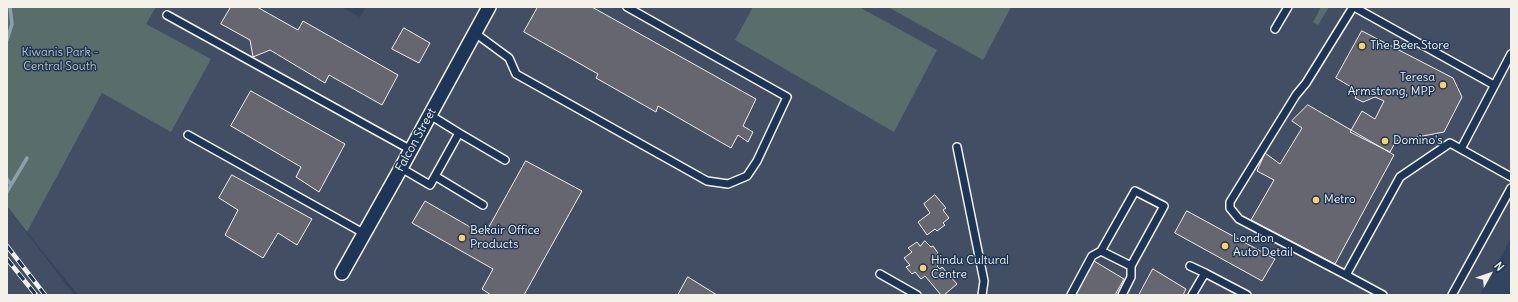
<!DOCTYPE html>
<html>
<head>
<meta charset="utf-8">
<style>
  body { margin:0 }
  #map { position:relative; width:1518px; height:302px; overflow:hidden; background:#33445e; font-family:Delius,sans-serif }
  canvas { display:block }
  .frame { position:absolute; inset:0; border:8px solid #f4f1e8; pointer-events:none }
  .north { position:absolute; left:1470px; top:254px; width:40px; height:40px; -webkit-text-stroke:3px #1d3557; paint-order:stroke; rotate:50deg; font-size:11px; font-weight:700; line-height:16px; text-align:center; color:#f4f1e8 }
  .north::after { content:''; display:block; margin:auto; width:14px; height:18px; background:#f4f1e8; clip-path:polygon(50% 0,100% 100%,50% 72%,0 100%) }
</style>
</head>
<body>
<div id="map">
<canvas width="1518" height="302"></canvas>
<div class="frame"></div>
<div class="north">N</div>
</div>
<script>
const ctx = document.querySelector('canvas').getContext('2d');
ctx.lineJoin = 'round';
function fill(path, color) { ctx.fillStyle = color; ctx.fill(path, 'evenodd'); }
function stroke(path, color, width, dash) { ctx.strokeStyle = color; ctx.lineWidth = width; ctx.lineCap = dash ? 'butt' : 'round'; ctx.setLineDash(dash || []); ctx.stroke(path); }
function label(font, color, halo, rows, align = 'center') {
  ctx.font = font + ' Delius,sans-serif'; ctx.lineWidth = 3; ctx.setLineDash([]); ctx.textBaseline = 'middle'; ctx.strokeStyle = halo; ctx.fillStyle = color; for (const [text, x, y, turn = 0] of rows) {
    ctx.save(); ctx.translate(x, y); ctx.rotate((+turn || 0) * Math.PI / 180); ctx.textAlign = isNaN(turn) ? turn : align; if (halo) ctx.strokeText(text, 0, 0); ctx.fillText(text, 0, 0); ctx.restore();
  }
}
fill(new Path2D(`
  M156,7H341L360,17L366,7H1511V238L1480,295H78L27,232L102,93L171,131L145,24Z
  M7,207L74,295H7Z`), '#424e63');
fill(new Path2D(`
  M7,7H156L146,24L211,59L171,132L102,93L27,232L7,206Z
  M753,7H859L937,50L894,132L735,40Z
  M888,7H1011L983,60Z
  M1321,7H1329L1318,25L1313,22Z`), '#596e6a');
stroke(new Path2D(`
  M7,40L12,24L10,7
  M7,179L11,185L7,192
  M11,185L27,158`), '#8aa0b0', 3.5);
const building = new Path2D(`
  M231,7H257L298,30L303,21L398,75L382,105L329,75L325,83L270,50L253,57L250,40L221,24Z
  M538,7H592L756,99L743,126L753,132L748,142L738,135L731,148L658,106L656,112L596,78L598,74L524,32Z
  M404,28L430,43L419,63L392,49Z
  M1362,31L1453,78L1462,97L1444,132L1396,141L1390,152L1350,132L1362,111L1375,119L1384,101L1375,97L1363,102L1355,98L1358,91L1336,78Z
  M251,91L345,144L319,192L296,177L301,167L231,126Z
  M1308,105L1394,155L1335,264L1251,220L1274,180L1257,171L1265,153L1280,164L1302,128L1292,121Z
  M526,161L582,191L524,295H491L482,289L493,269L412,223L425,201L484,235Z
  M232,175L312,219L297,245L278,233L263,258L225,235L238,210L219,198Z
  M935,195L946,208L943,210L949,218L943,223L945,225L937,231L935,229L927,235L918,222L930,213L924,204Z
  M1187,211L1275,259L1262,281L1175,233Z
  M925,241L931,247L933,246L938,253L936,255L942,261L937,266L940,269L942,267L957,284L944,295H941L925,276L921,279L915,272L912,274L906,267L910,265L904,258L912,252L908,248L917,242L920,246Z
  M1094,261L1124,279L1115,295H1074Z
  M1153,269L1186,289L1183,295H1139Z
  M688,277L717,295H678Z`);
fill(building, '#666670');
stroke(building, '#f4f1e8', 1);
const service = new Path2D(`
  M1354,7L1494,85
  M167,15L411,150
  M1275,29L1288,7
  M475,33L509,58L516,74L707,181L728,184L747,176L757,161L787,97L627,7
  M459,133L505,160
  M188,135L365,234
  M957,147L984,281L982,295
  M1461,149L1511,54
  M401,168L430,185L459,133L430,115
  M435,176L483,205
  M1101,251L1131,266
  M1190,266L1205,273
  M880,274L917,295
  M1346,275L1239,219L1230,208V202L1296,95L1306,83L1353,7
  M1071,295L1092,256L1101,251L1135,191L1164,206L1131,266V277L1122,295
  M1192,295L1205,273L1247,295
  M1383,295L1346,275L1400,177L1450,143L1511,177
  M1452,295L1511,188`);
const minor = new Path2D(`
  M342,273L401,168L489,7`);
stroke(service, '#f4f1e8', 10);
stroke(minor, '#f4f1e8', 16);
stroke(service, '#1d3557', 7);
stroke(minor, '#1d3557', 13);
const rail = new Path2D(`
  M7,246L45,295
  M7,259L36,295`);
stroke(rail, '#f4f1e8', 4.5);
stroke(rail, '#1d3557', 3, [9]);
for (const [x, y, r, color] of [
  [1362,46,4,"#ffd166"],
  [1443,85,4,"#ffd166"],
  [1385,141,4,"#ffd166"],
  [1316,200,4,"#ffd166"],
  [462,238,4,"#ffd166"],
  [1225,246,4,"#ffd166"],
  [923,268,4,"#ffd166"]
]) { const dot = new Path2D(); dot.arc(x, y, r, 0, 2 * Math.PI); ctx.fillStyle = color; ctx.fill(dot); stroke(dot, '#1d3557', 1.5); }
label('12px', '#f4f1e8', '#1d3557', [
  ["The Beer Store",1370,46],
  ["Teresa",1435,78,"right"],
  ["Armstrong, MPP",1435,92,"right"],
  ["Domino's",1393,141],
  ["Metro",1324,200],
  ["Bekair Office",470,231],
  ["Products",470,245],
  ["London",1233,239],
  ["Auto Detail",1233,253],
  ["Hindu Cultural",931,261],
  ["Centre",931,275]
], 'left');
label('12px', '#bec3bc', '#1d3557', [
  ["Kiwanis Park -",60,53],
  ["Central South",60,67]
]);
label('12px', '#f4f1e8', '#1d3557', [
  ["Falcon Street",416,140,-61]
]);
</script>
</body>
</html>
